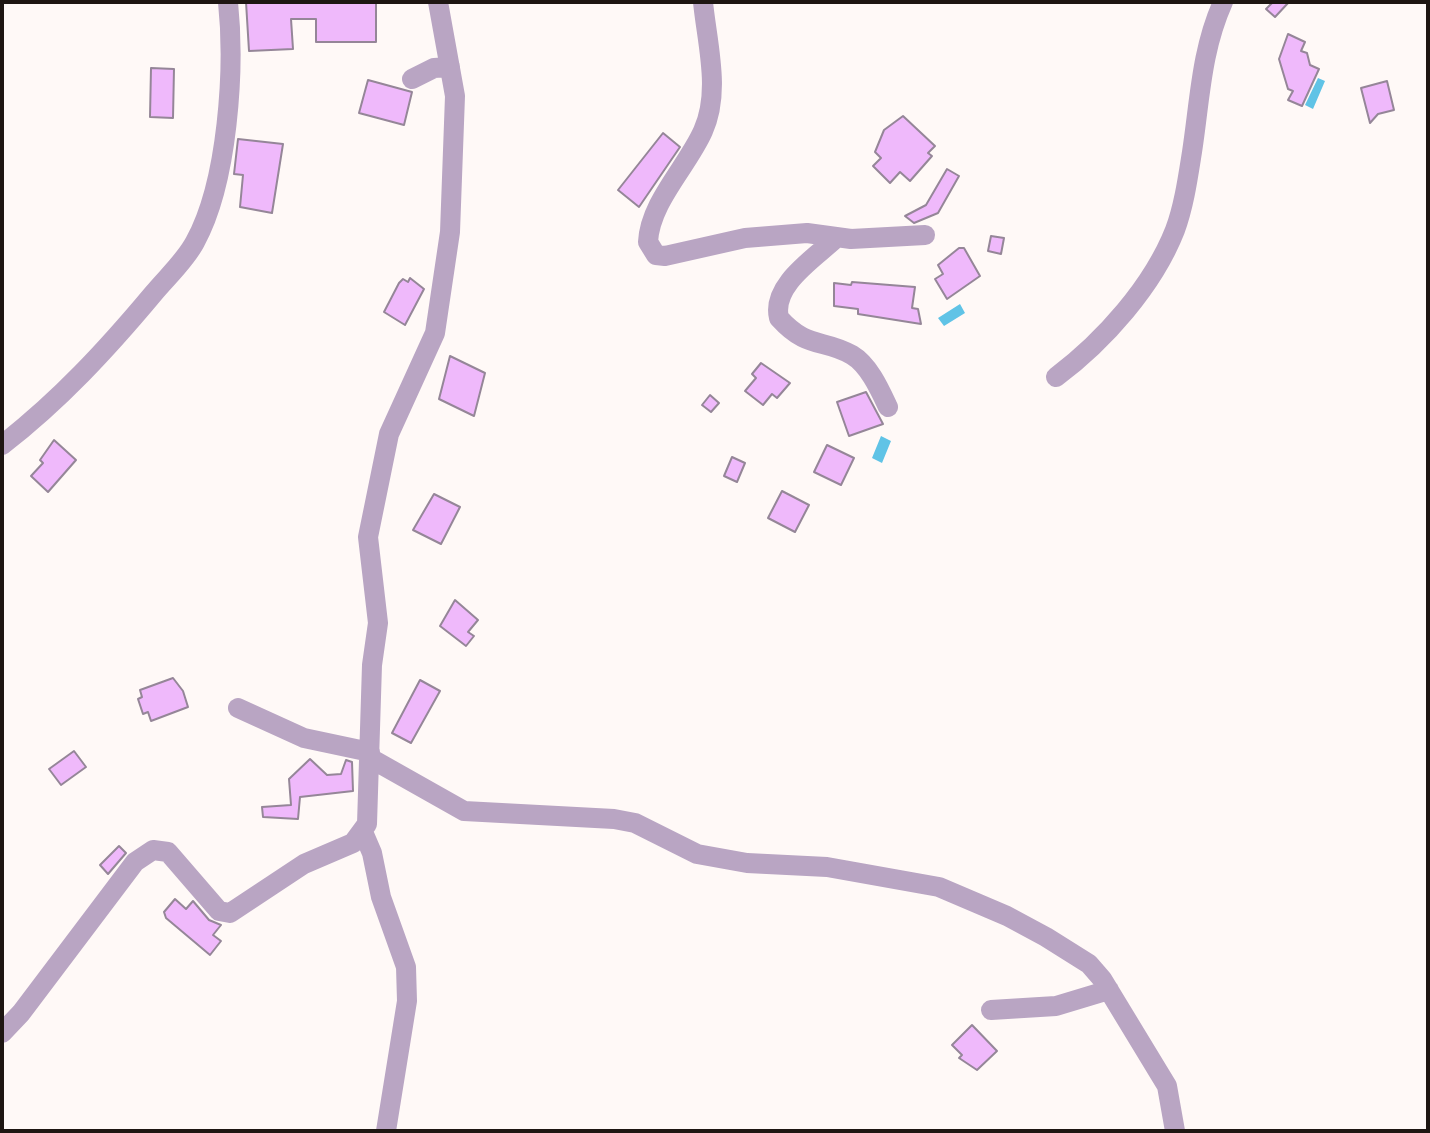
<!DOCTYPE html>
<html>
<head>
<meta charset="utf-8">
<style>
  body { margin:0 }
  #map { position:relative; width:1430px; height:1133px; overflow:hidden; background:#fff9f7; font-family:"IBM Plex Sans",sans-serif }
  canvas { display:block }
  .frame { position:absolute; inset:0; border:4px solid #1e1612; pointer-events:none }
</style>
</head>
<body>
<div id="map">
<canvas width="1430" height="1133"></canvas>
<div class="frame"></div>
</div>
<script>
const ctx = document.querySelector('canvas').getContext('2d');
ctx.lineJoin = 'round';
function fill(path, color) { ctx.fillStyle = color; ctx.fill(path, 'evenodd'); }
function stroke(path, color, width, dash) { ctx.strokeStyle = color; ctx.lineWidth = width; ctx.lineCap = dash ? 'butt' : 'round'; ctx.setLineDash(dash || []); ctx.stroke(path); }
fill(new Path2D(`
  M1318,78L1325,81L1313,109L1305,105Z
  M960,304L965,313L944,326L938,318Z
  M881,436L891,441L882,463L872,458Z`), '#60c3e6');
const building = new Path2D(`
  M246,2H376V42H316V19H291L293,49L249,51Z
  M1273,2H1289L1275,17L1266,9Z
  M1288,34L1305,42L1301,51L1307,53L1310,65L1319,69L1302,106L1288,100L1293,91L1288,89L1279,59Z
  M151,68L174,69L173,118L150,117Z
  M368,80L412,92L404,125L359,113Z
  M1387,81L1394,110L1378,114L1370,123L1361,88Z
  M903,116L935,146L928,153L932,156L910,181L900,172L890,183L873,166L881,158L875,152L884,130Z
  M663,133L680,147L639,207L618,190Z
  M238,139L283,144L272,213L240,207L243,175L234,174Z
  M947,169L959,176L938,213L914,223L905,216L926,205Z
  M991,236L1004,238L1001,254L988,251Z
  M959,248H964L980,276L947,299L935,279L943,274L938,265Z
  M410,278L424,289L405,325L384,312L399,283L403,279L408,282Z
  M852,282L915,287L912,308L918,309L921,324L858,314V309L834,306V283L851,285Z
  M450,356L485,373L474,416L439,399Z
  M761,363L790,383L777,398L772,394L763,405L745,391L756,378L752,374Z
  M866,392L883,424L849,436L837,402Z
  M710,395L719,403L711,412L702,405Z
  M54,440L76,460L48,492L31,476L43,463L40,460Z
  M827,445L854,458L841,485L814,472Z
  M732,457L745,463L737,482L724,476Z
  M782,491L809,505L795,532L768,518Z
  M434,494L460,507L441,544L413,530Z
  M455,600L478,620L468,632L474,636L466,646L440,626Z
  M173,678L183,691L188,707L151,721L148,712L143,714L138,699L142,697L140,690Z
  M420,680L440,691L411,743L392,733Z
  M74,751L86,767L61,785L49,769Z
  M310,759L327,775L341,774L346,760L352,762L353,791L300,797L298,819L263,817L262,807L291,805L289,779Z
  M119,846L126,853L108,874L100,865Z
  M175,899L186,909L193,901L209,920L221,925L213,935L221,941L210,955L166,918L164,912Z
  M972,1025L997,1051L977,1070L959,1058L962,1055L952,1045Z`);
fill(building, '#efb9fb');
stroke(building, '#958698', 2);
stroke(new Path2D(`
  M703,2C707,43 721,92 703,131C687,167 650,202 648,242L656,255L665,256L745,238L807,233L851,239L925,235
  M412,79L434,68L450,67
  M836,238C815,258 771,285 779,318C808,350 822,338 852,355C869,365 880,390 888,407
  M1056,377C1104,341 1153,286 1175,230C1184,206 1188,177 1192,152C1200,100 1201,51 1223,2
  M2,445C59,401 107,349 153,294C167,277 185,261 195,242C228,182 235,69 228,2
  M238,708L304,738L370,752
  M370,758L464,811L614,819L635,823L697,854L747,863L827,867L939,887L1007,916L1046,937L1089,964L1102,979L1167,1086L1175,1131
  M363,832L372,853L381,897L406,967L407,1001L386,1131
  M991,1010L1056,1006L1109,990
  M2,1033L21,1013L135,862L153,850L168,852L219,911L230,913L304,864L353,843L367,824L372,665L378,623L368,537L389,434L435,333L450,232L455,96L438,2`), '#b9a5c3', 20);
</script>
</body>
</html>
